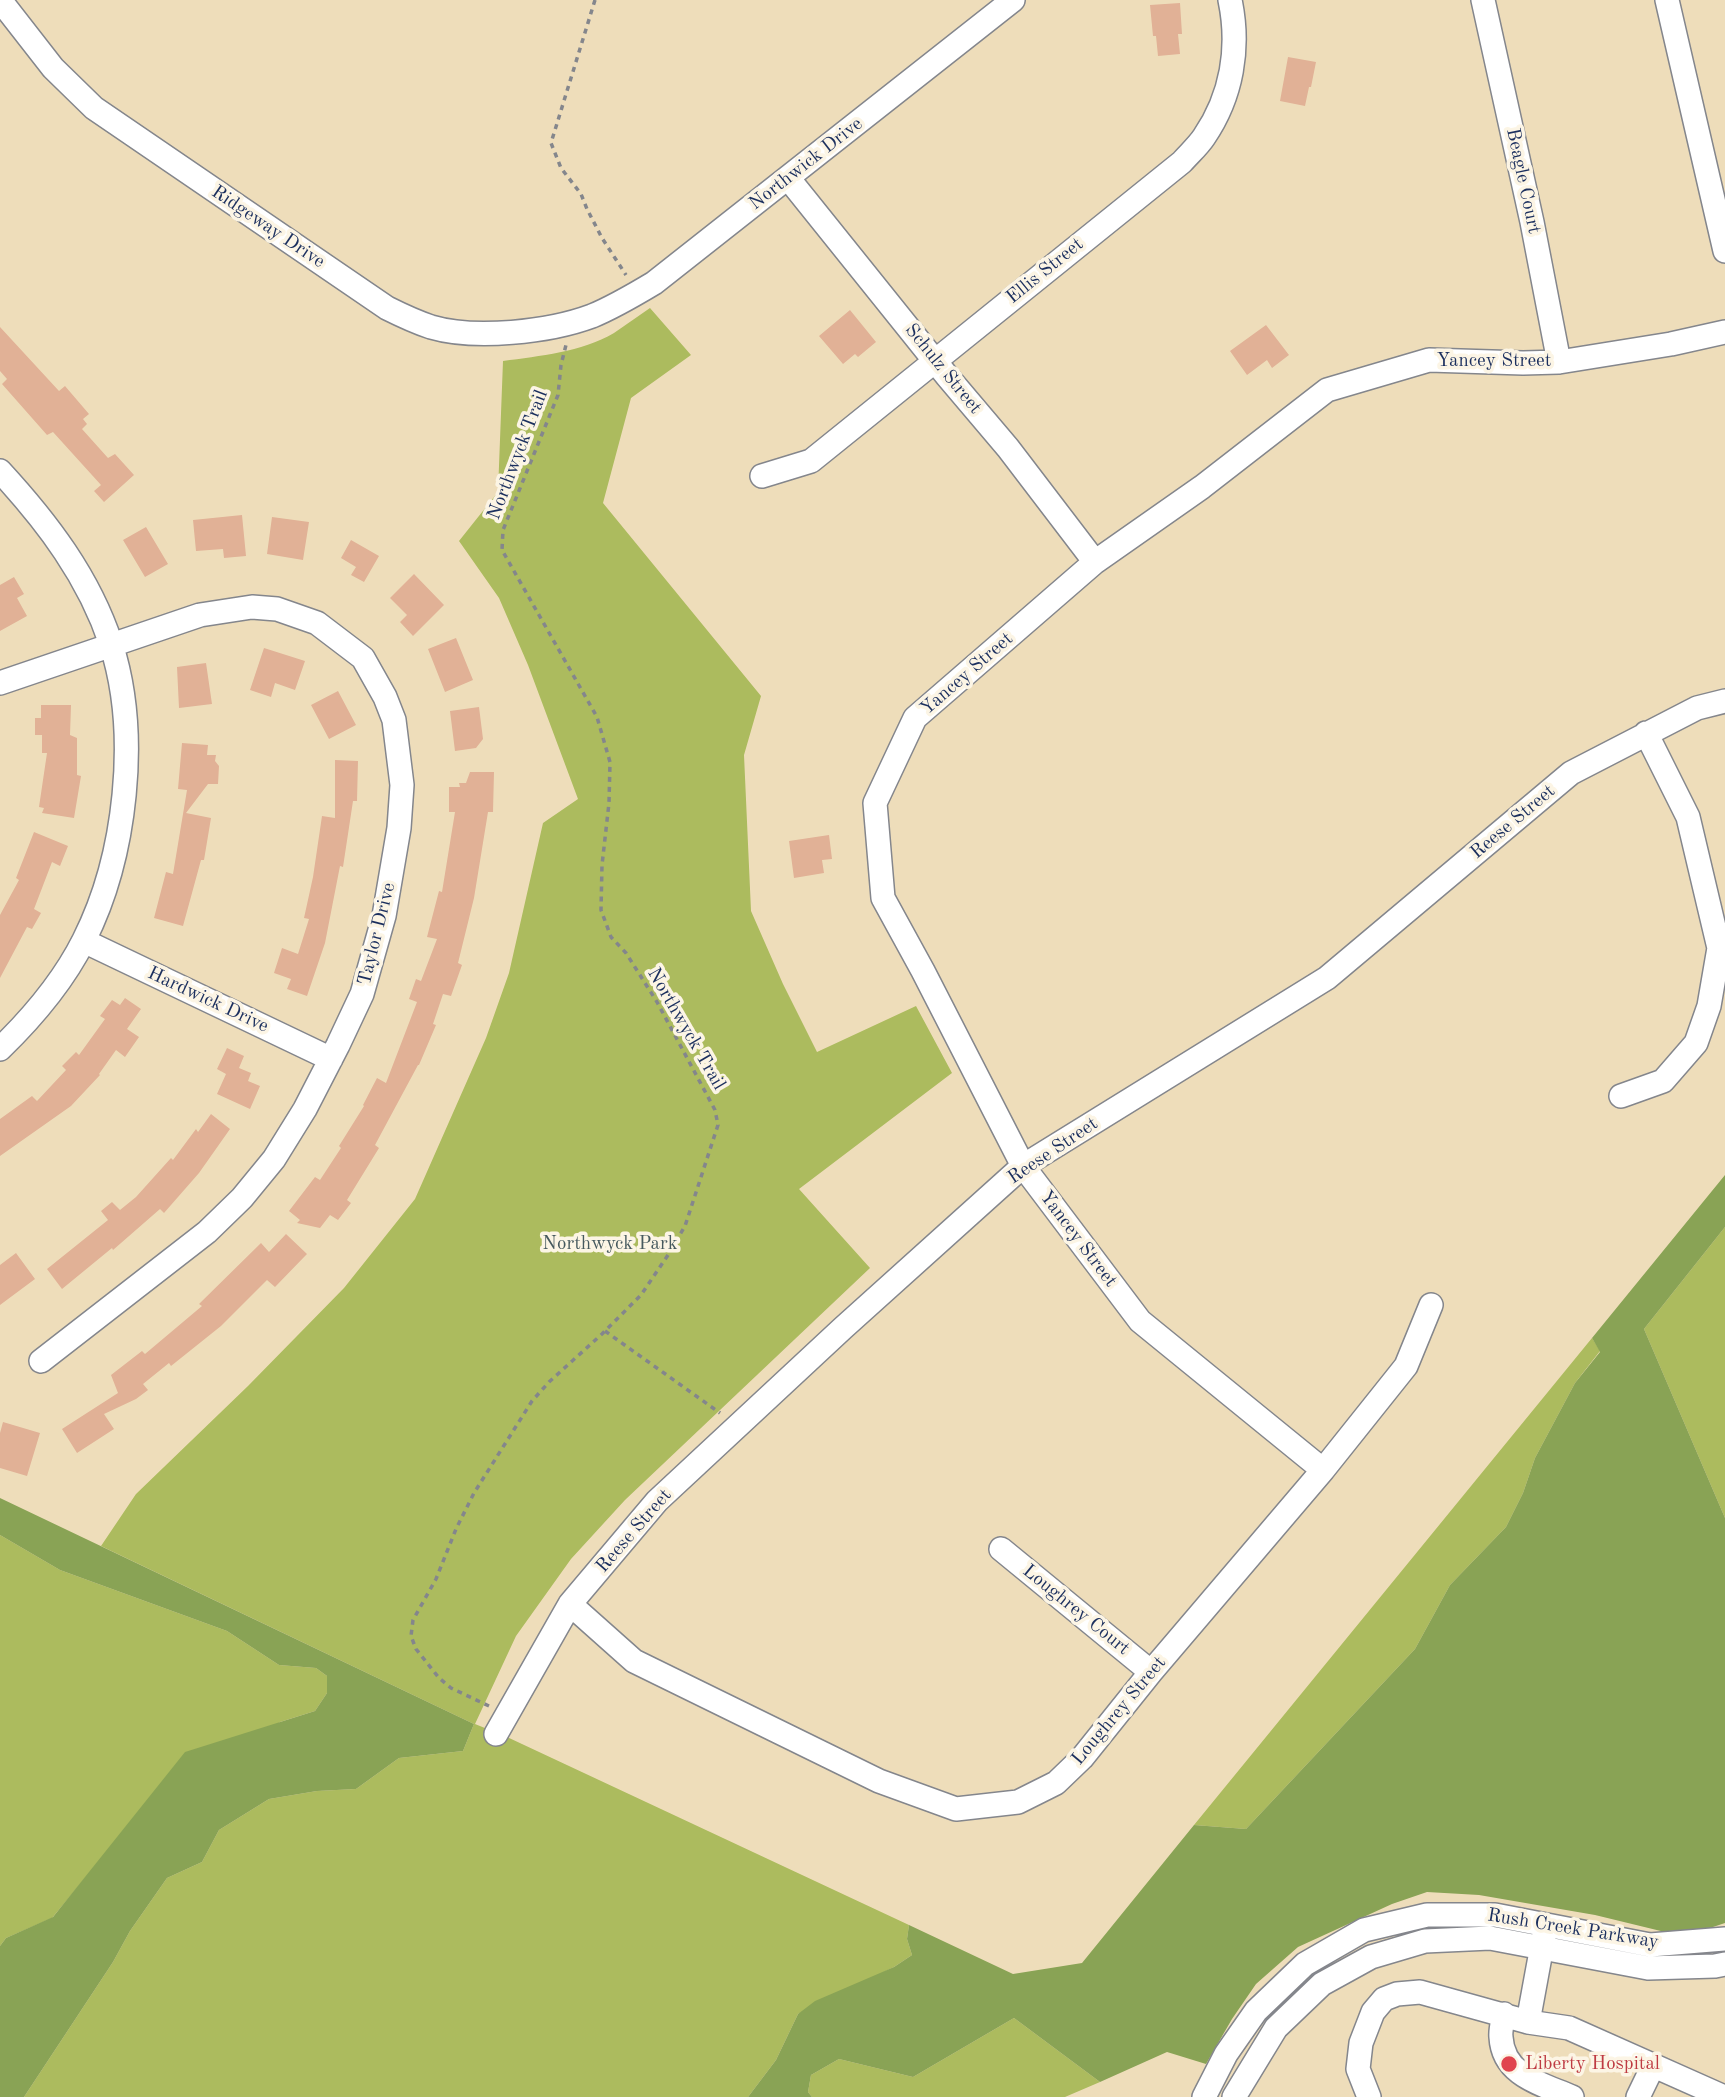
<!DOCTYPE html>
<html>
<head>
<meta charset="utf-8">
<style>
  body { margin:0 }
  canvas { display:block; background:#eeddba }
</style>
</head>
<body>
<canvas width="1725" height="2097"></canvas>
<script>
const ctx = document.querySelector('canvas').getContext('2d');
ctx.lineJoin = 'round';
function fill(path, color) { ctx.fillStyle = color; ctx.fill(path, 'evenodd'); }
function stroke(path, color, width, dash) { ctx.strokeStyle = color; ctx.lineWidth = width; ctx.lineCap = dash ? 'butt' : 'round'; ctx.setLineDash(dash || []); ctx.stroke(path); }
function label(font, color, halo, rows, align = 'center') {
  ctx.font = font + ' "Old Standard TT",serif'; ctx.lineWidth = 7; ctx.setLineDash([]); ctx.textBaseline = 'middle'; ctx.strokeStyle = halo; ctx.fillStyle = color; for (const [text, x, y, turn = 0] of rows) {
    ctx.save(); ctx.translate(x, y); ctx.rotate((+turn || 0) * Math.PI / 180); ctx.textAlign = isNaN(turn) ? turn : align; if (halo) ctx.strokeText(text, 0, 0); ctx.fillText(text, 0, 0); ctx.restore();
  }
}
fill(new Path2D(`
  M650,308L691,355L631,398L603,503L761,696L744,755L751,911L783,984L817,1052L916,1006L952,1073L799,1189L870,1268L625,1500L571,1559L516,1636L475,1724L507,1737L909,1925L907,1939L912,1955L894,1967L798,2014L776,2060L748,2097H24L113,1962L130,1931L167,1878L202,1862L219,1830L269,1799L317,1791L356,1789L399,1758L463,1751L474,1724L101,1546L136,1494L248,1386L344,1288L415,1199L486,1038L509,973L543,823L578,799L528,665L499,598L459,541L498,492L503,361C540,356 581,352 614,333C626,325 638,316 650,308Z
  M1725,1227V1518L1644,1329Z
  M1592,1338L1600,1351L1575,1383L1535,1458L1523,1493L1506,1527L1450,1585L1415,1649L1246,1829L1194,1825Z
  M0,1535L60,1570L227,1631L279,1665L316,1668L327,1676V1693L315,1711L280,1722L86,1877L52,1918L6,1938L0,1946Z
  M1014,2018L1100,2082L1065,2097H812L808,2092L811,2075L839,2059L913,2077Z`), '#acbb5e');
fill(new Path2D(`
  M1725,1175V1227L1644,1329L1725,1518V1923L1707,1929L1669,1933L1595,1915L1479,1895L1427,1892L1392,1904L1298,1947L1256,1984L1232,2019L1206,2064L1167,2052L1100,2082L1014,2018L913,2077L839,2059L811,2075L808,2092L812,2097H748L776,2060L798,2014L815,2001L894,1967L912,1955L907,1939L909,1925L1013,1974L1082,1963L1194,1825L1246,1829L1415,1649L1450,1585L1506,1527L1523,1493L1535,1458L1575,1383L1600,1352L1592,1338Z
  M0,1498L474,1724L463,1751L399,1758L356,1789L317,1791L269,1799L219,1830L202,1862L167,1878L130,1931L113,1962L24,2097H0V1946L6,1938L53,1917L185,1752L315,1711L327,1693V1676L316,1668L279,1665L227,1631L60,1570L0,1535Z`), '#89a355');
fill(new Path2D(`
  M1180,3L1182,34H1178L1180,54L1158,56L1156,36H1153L1150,5Z
  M1288,57L1316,62L1311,87H1309L1305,106L1280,101Z
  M850,310L876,342L858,357L855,354L843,364L819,336Z
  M1266,325L1289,355L1272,368L1267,360L1247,375L1230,351Z
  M0,327L59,391L65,386L89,414L83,419L87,424L82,429L108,458L115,454L134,475L104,502L94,491L101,485L53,432L47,435L2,384L7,379L0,371Z
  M242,515L246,556L224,558L223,549L196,551L193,520Z
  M272,517L309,522L303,560L267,554Z
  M146,527L168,564L145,577L123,540Z
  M351,540L379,556L364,582L351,575L356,567L341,558Z
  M414,574L444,605L413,636L400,622L407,615L390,598Z
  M14,577L24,594L17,598L27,616L0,631V585Z
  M456,638L473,680L445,692L428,649Z
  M264,648L305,661L295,690L275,683L271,697L250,690Z
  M206,663L212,704L179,708L177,667Z
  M338,691L356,725L329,739L311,705Z
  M41,705H71L70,735L77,738V775L81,776L74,818L42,813L44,808L39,807L47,753H42V735H35V718H41Z
  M479,707L483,739L476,748L455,751L450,711Z
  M182,743L208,745L207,755H216L215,761L219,766L218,784H208L186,813L211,818L204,860H201L183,926L154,918L166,872L173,874L187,790L178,789Z
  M335,760L358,761L357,801H353L343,867L340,866L325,943L307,996L287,989L291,979L274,973L282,948L298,954L309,919L304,918L313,877L322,816L335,818Z
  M470,772H494L493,812H488L474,898L458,963L462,965L451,996L443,994L433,1024L436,1025L419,1065H418L375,1145L379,1148L347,1200L351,1203L338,1220L330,1215L320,1228L297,1223L300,1220L289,1211L315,1177L320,1180L341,1148L339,1146L364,1106L363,1105L377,1078L386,1083L417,1002L409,999L416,979L421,981L437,939L427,937L439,891L442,892L455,812H449V787H460L459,783H466Z
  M34,832L68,846L60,866L52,862L34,909L41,913L32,929L27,927L0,978V915L19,880L16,878Z
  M829,835L832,859L822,860L824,873L794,878L789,841Z
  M125,998L141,1009L127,1029L139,1037L125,1057L116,1050L99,1074L100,1075L71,1106L0,1156V1119L32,1096L37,1101L66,1070L62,1066L76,1052L79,1055L105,1019L100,1016L112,1000L120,1005Z
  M227,1048L244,1056L239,1068L251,1073L248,1081L260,1086L250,1109L217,1094L226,1074L217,1069Z
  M211,1114L230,1129L199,1173L164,1213L160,1209L113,1250L112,1248L62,1289L47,1269L108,1220L101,1211L112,1202L120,1210L136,1197L171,1158L173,1160L196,1129L198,1132Z
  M286,1234L307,1254L275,1287L267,1280L221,1326L171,1366L169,1363L143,1384L148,1390L136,1399L104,1414L114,1429L77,1453L62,1429L118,1393L111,1375L142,1351L145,1354L202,1306L199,1304L261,1243L269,1252Z
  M16,1253L35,1279L0,1305V1265Z
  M3,1422L40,1433L27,1476L0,1468V1433Z`), '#e1b196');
const minor = new Path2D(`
  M0,0L53,68L94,108L387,308C401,315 416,322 431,327C475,340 549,332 592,316C614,307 634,295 654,283L1013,0
  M1483,0L1532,222L1559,362
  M1667,0L1725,251
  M788,178L947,376L1008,448L1095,562
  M0,471C47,522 89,577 111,644C140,734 126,857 84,940C63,982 33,1017 0,1049
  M762,476L811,461L1182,162C1189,154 1198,146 1204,137C1232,96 1240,48 1230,0
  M0,683L200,615L252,607L277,609L317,623L363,658L385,697L394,720L402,785L399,828L384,916L362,994L338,1045L305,1109L274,1159L242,1198L207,1232L41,1361
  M84,941L331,1059
  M1621,1096L1663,1081L1696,1043L1709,1006L1719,948L1688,817L1646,733
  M1323,1470L1140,1321L1023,1166L923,971L883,898L875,803L915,718L1095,562L1202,487L1327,390L1429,360L1523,363L1559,362L1671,344L1725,332
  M1001,1549L1151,1672
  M570,1604L634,1661L879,1781L956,1809L1018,1802L1056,1783L1082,1758L1151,1672L1323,1470L1406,1366L1431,1305
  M496,1734L570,1604L657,1501L843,1328L1023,1166L1327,978L1571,773L1697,708L1725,701
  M1504,2014C1503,2021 1500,2030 1501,2037C1503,2076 1542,2084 1572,2097
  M1528,2022L1544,1935
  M1204,2097L1226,2054L1256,2011L1305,1964L1364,1930L1427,1915H1495L1650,1945L1725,1939
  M1234,2097L1276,2028L1322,1984L1371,1957L1425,1941L1490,1938L1648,1968L1715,1966L1725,1964
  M1369,2097L1358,2069L1361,2043L1373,2012L1384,1999L1397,1994L1420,1992L1528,2022L1569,2028L1724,2097
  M1638,2097L1653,2066`);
stroke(minor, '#84868c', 26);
stroke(new Path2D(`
  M595,0L551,143L561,168L581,194L587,209L602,238L626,275
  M605,1331L720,1413
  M489,1706L451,1688L439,1678L416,1649L411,1636L413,1620L436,1579L456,1529L474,1493L532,1401L549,1382L602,1334L641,1295L668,1255L685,1226L718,1125L715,1110L657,1002L626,953L611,937L601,910L602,865L609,803L610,762L597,717L502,550L503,530L558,395L561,365L566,345`), '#84868c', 3.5, [5, 5]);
stroke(minor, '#fff', 23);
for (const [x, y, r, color] of [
  [1509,2064,9,"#e0444e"]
]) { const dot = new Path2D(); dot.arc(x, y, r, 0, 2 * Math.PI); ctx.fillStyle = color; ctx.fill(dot); stroke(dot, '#fcf5e5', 2.5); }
label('19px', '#1b2f5e', '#fcf5e5', [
  ["Northwick Drive",806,164,-38],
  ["Beagle Court",1523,181,78],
  ["Ridgeway Drive",268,227,34],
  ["Ellis Street",1045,271,-39],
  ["Yancey Street",1494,361],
  ["Schulz Street",943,369,51],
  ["Northwyck Trail",518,455,-69],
  ["Yancey Street",967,674,-41],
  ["Reese Street",1513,822,-40],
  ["Taylor Drive",377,934,-76],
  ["Hardwick Drive",208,1000,25],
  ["Northwyck Trail",686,1029,60],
  ["Reese Street",1053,1151,-34],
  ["Yancey Street",1078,1239,53],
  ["Reese Street",634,1531,-49],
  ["Loughrey Court",1076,1610,39],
  ["Loughrey Street",1119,1711,-50],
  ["Rush Creek Parkway",1573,1929,9]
]);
label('19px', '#46595e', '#fcf5e5', [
  ["Northwyck Park",610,1244]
]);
label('19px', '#be3a42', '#fcf5e5', [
  ["Liberty Hospital",1525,2064]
], 'left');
</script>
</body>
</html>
